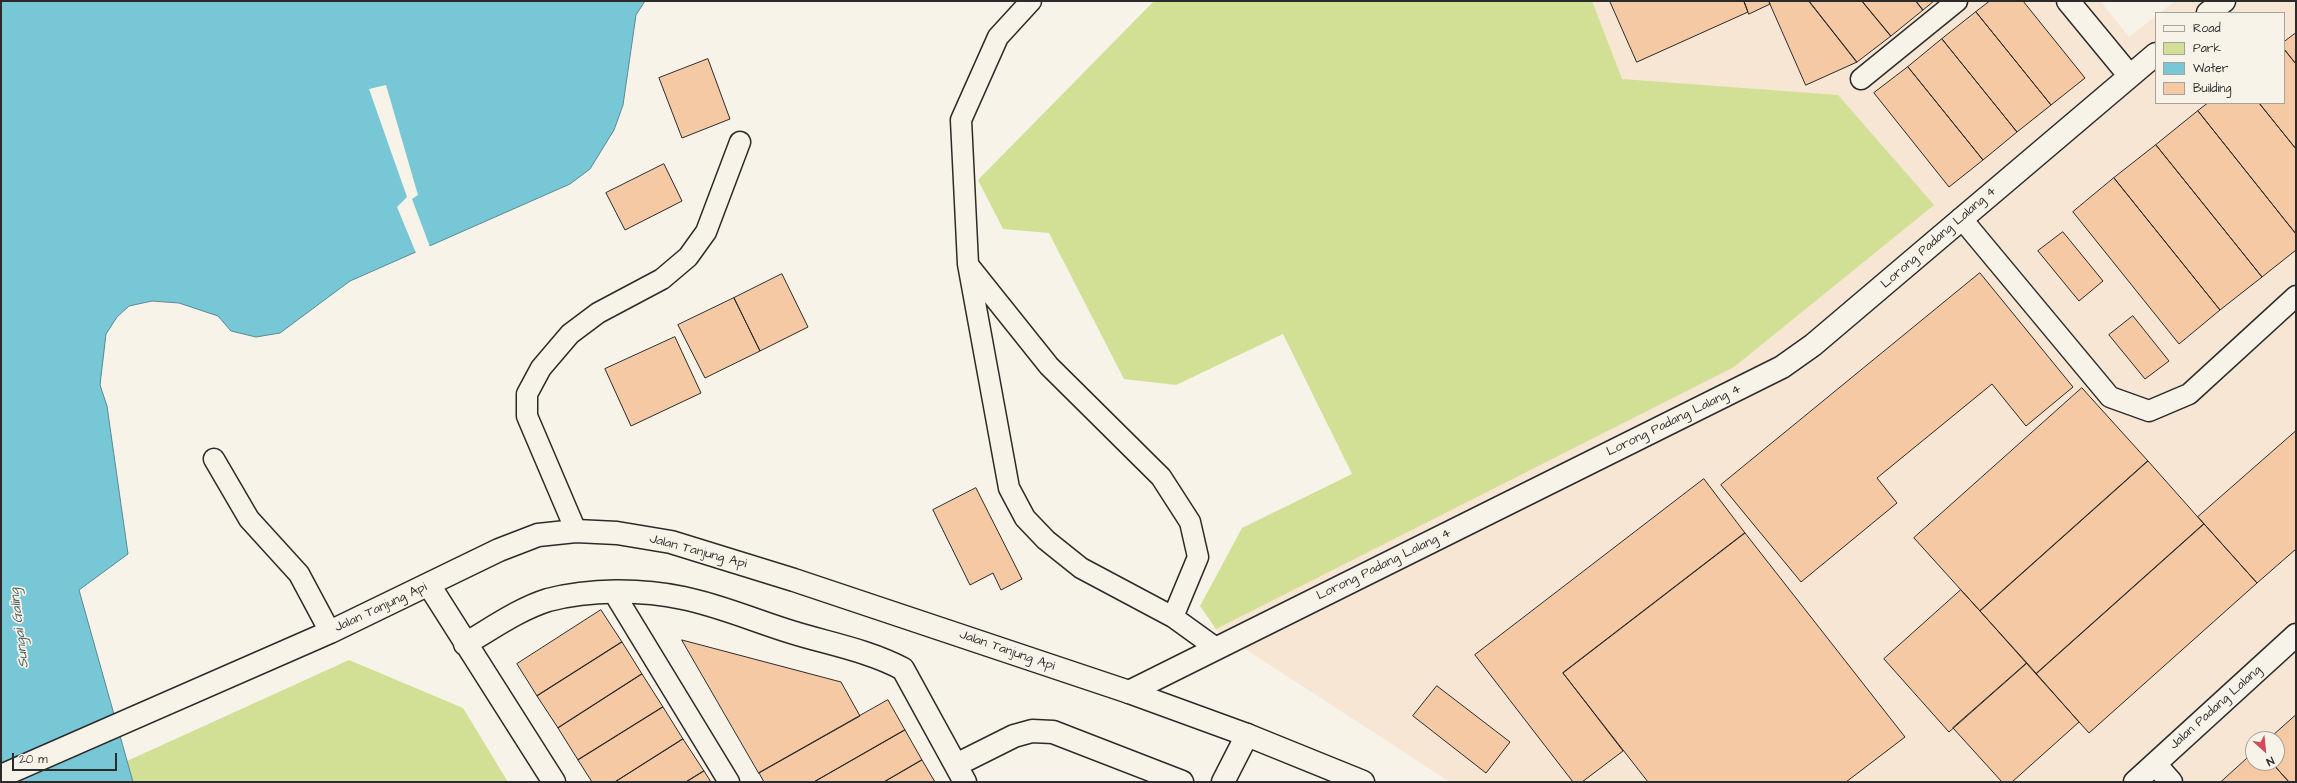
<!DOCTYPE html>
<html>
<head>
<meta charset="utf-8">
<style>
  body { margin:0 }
  #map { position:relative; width:2297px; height:783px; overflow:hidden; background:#f7f3e8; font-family:"Architects Daughter",sans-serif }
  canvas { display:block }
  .frame { position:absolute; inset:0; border:2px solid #2b2b2b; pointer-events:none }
  .legend { position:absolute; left:2155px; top:12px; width:130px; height:92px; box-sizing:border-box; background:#f7f3e8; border:1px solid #a5a39c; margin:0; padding:5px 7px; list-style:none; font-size:12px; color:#2b2b2b }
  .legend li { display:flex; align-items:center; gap:8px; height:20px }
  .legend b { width:20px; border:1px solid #a5a39c }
  .north { position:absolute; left:2245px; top:731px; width:40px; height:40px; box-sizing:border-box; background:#f7f3e8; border:1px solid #a5a39c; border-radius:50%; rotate:153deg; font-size:11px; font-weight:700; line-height:16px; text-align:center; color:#2b2b2b }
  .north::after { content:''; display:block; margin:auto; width:14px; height:18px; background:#d1495b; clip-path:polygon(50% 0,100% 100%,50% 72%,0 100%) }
  .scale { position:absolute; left:12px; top:753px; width:105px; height:18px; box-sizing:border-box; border:2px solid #2b2b2b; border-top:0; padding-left:5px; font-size:12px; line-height:14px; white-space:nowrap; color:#2b2b2b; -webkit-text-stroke:3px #f7f3e8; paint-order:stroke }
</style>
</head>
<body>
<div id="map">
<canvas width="2297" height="783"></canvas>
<div class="frame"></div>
<ul class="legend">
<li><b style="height:5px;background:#f7f3e8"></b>Road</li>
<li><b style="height:11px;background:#d1e094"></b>Park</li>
<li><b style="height:11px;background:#78c7d6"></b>Water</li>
<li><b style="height:11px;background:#f4c9a3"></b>Building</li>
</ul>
<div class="north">N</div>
<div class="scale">20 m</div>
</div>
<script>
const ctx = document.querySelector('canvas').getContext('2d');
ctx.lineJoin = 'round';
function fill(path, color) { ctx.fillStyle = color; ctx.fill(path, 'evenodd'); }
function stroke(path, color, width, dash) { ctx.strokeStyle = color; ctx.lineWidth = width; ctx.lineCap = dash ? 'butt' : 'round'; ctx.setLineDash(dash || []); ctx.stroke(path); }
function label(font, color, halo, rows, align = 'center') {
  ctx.font = font + ' "Architects Daughter",sans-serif'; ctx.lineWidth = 3.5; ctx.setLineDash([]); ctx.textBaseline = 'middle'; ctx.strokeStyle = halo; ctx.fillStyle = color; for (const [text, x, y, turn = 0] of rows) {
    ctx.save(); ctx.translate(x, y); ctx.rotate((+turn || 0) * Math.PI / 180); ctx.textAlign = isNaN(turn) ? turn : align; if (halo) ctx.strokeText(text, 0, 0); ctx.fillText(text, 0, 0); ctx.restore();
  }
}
fill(new Path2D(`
  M1589,1H2100L2129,37L2156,16V103H2284V13H2160L2175,1H2296V782H1450L1213,628L1731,367ZM2253,739H2277V763H2253Z`), '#f6e6d3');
fill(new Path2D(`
  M1154,1H1592L1622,79L1838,95L1934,205L1734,367L1216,629L1200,606L1242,528L1352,474L1283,334L1176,385L1124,379L1049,233L1003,229L978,180Z
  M349,660L463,708L508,782H133L127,761Z`), '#d1e094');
const water = new Path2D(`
  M1,1H645L636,15L623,105L614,130L590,169L570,184L350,281L280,333L256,337L231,331L218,316L179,303L152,301L129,306L117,317L106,334L100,385L107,406L128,554L79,590L133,782H1Z`);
fill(water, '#78c7d6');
stroke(water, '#598992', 1);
fill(new Path2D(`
  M386,85L418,195L412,199L430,247L416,253L397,207L407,197L369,89Z`), '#f7f3e8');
const building = new Path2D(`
  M1610,1H1744L1748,12L1637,62Z
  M1744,1H1769L1770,4L1749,14Z
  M1769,1H1809L1857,62L1806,85Z
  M1809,1H1862L1891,36L1857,62Z
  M1862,1H1916L1923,10L1891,36Z
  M1916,1H1934L1923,10Z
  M1990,1H2023L2085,78L2051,105L1976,12Z
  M1976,12L2051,105L2017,132L1942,39Z
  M2296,33V64L2284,49V42Z
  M1942,39L2017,132L1983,160L1908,67Z
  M2284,49L2296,64V149L2259,103H2284Z
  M708,59L730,119L682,138L659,78Z
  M1908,67L1983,160L1949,187L1874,93Z
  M2208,103H2259L2296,149V234L2198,111Z
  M2198,111L2296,234V250L2262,277L2156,145Z
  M2156,145L2262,277L2220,310L2114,178Z
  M664,164L682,201L625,230L606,193Z
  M2114,178L2220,310L2179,344L2073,212Z
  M2063,232L2103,281L2079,301L2038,251Z
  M1980,273L2073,387L2026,426L1992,384L1877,478L1897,503L1801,582L1721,485Z
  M782,274L808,327L760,351L734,298Z
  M734,298L760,351L705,378L678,325Z
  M2133,316L2169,361L2145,379L2109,335Z
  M675,337L701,393L631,426L605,369Z
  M2082,388L2148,461L1980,611L1914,538Z
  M2296,431V549L2257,583L2198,517Z
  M2148,461L2204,524L2036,674L1980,611Z
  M1704,479L1745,533L1563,673L1623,751L1582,782H1573L1475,655Z
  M976,488L1022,579L1001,590L993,573L970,585L933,510Z
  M2204,524L2257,583L2089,733L2036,674Z
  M1745,533L1905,737L1846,782H1648L1563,673Z
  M1961,590L2027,663L1949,732L1884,659Z
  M601,610L622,642L537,696L517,664Z
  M682,640L841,682L860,716L759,773Z
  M622,642L642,674L558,728L537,696Z
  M2027,663L2079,722L2012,782H2002L1953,728Z
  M642,674L663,707L578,760L558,728Z
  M1437,686L1510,742L1486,773L1413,716Z
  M888,700L905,730L814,782H764L759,773Z
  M663,707L683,739L615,782H592L578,760Z
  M2296,715V782H2289L2272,763H2277V739H2269Z
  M905,730L922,760L884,782H814Z
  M683,739L704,771L686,782H615Z
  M2253,753V763H2272L2289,782H2221Z
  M922,760L935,782H884Z
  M704,771L711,782H686Z`);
fill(building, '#f4c9a3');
stroke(building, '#2b2b2b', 1);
const lane = new Path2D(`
  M1031,1L998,37L961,120L968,264L1009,488L1025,518L1046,540L1081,568L1173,617L1216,648
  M1861,79L1957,1
  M1961,218L2110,397L2149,411L2189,394L2296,296
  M969,266L1049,366L1161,477L1190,522L1198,557L1173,617
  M214,459L249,519L299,574L330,632
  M576,531L527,416V394L541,368L570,334L598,313L662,279L688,257L706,232L740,142
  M614,593L729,782`);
const street = new Path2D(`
  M2068,1L2129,75
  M2208,13L2224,1
  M429,585L554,782
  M465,644C491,629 519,609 548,600C590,589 641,589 683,598C718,605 753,620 788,631C825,643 868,650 903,669L965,782
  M1129,692L1782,367L1813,345L2156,54
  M2155,764L2171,782
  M956,765L1014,736L1032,731L1053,732L1182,782
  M1223,782L1247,735`);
const secondary = new Path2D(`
  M1,776L330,632L499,550L538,535L576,531L617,533L671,542L794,580L1129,692L1247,735L1363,782
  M2135,782L2296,635`);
stroke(lane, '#2b2b2b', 23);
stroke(street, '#2b2b2b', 25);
stroke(secondary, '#2b2b2b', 25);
stroke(lane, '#f7f3e8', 20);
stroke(street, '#f7f3e8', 22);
stroke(secondary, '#f7f3e8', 22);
label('13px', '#2b2b2b', '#f7f3e8', [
  ["Lorong Padang Lalang 4",1939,238,-41],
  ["Lorong Padang Lalang 4",1674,421,-26],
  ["Jalan Tanjung Api",698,552,15],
  ["Lorong Padang Lalang 4",1384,565,-26],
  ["Jalan Tanjung Api",381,608,-25],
  ["Jalan Tanjung Api",1007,651,19],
  ["Jalan Padang Lalang",2216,708,-42]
]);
label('italic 14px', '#425a5e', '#f7f3e8', [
  ["Sungai Galing",20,628,-97]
]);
</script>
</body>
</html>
